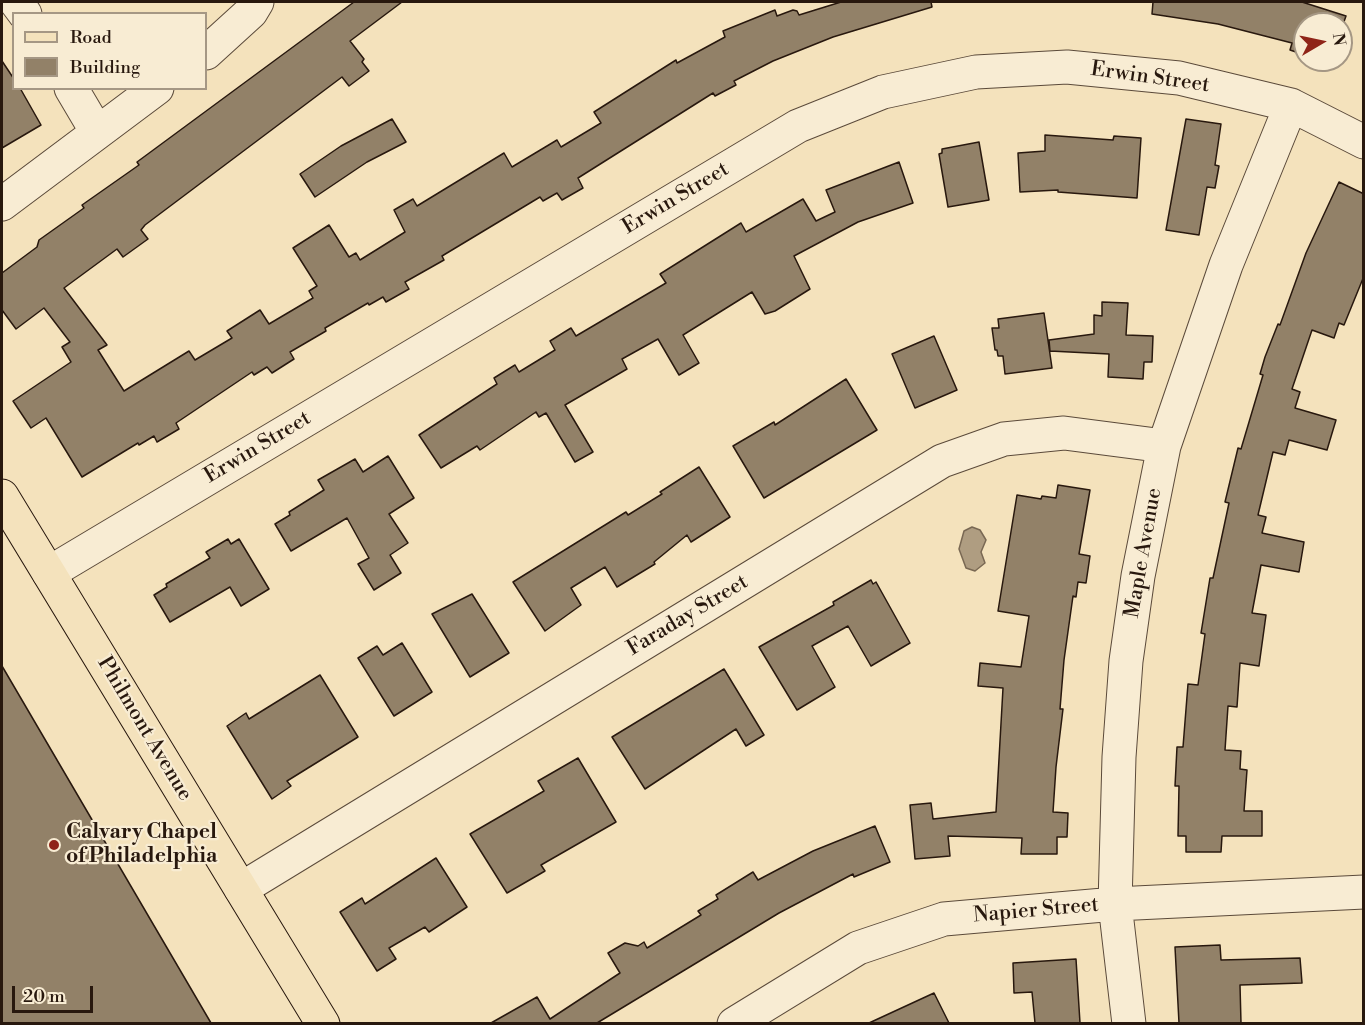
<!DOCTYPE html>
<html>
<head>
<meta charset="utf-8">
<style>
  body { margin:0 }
  #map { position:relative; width:1365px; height:1025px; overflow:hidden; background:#f4e2bc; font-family:"Libre Bodoni",serif }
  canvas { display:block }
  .frame { position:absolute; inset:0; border:3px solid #28180e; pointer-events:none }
  .legend { position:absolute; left:12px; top:12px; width:195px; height:78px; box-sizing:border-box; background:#f8ecd3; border:2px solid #a59784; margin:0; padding:8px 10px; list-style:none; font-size:18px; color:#28180e }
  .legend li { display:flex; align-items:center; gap:12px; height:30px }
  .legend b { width:30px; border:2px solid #a59784 }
  .north { position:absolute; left:1293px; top:12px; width:60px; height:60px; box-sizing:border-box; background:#f8ecd3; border:2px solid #a59784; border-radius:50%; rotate:81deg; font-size:16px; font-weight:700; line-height:24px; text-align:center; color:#28180e }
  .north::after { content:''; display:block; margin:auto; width:21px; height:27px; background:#8f2418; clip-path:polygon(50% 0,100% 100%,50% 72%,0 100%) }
  .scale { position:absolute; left:12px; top:986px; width:81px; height:27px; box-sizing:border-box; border:3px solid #28180e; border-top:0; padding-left:8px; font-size:18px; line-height:21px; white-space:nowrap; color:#28180e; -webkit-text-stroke:4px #f8ecd3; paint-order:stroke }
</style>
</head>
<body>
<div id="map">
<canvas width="1365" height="1025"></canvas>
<div class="frame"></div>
<ul class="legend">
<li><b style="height:8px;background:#f4e2bc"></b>Road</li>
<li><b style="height:16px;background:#928168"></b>Building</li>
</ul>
<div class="north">N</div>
<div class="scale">20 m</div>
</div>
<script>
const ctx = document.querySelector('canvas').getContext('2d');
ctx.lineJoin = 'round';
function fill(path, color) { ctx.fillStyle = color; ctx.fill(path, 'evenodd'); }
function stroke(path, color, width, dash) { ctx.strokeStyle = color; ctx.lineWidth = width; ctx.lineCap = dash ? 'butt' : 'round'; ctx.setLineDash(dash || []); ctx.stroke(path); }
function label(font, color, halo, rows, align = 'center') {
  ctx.font = font + ' "Libre Bodoni",serif'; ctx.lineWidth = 4.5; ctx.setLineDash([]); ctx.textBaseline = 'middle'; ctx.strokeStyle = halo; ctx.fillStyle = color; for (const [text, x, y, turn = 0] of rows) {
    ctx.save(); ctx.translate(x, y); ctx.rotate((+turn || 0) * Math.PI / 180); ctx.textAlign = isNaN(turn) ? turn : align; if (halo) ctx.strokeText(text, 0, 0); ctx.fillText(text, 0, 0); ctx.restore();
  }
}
const water = new Path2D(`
  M972,527L980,530L986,540L981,552L985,563L975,571L966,568L959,549L964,531Z`);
fill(water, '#af9d81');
stroke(water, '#796853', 1.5);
const building = new Path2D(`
  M354,2H402L350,41L364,59L362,62L369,71L349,86L342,77L145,225L141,230L148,239L123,257L117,249L64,288L107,345L98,350L124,391L189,351L195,360L232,338L227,331L260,310L269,324L313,298L309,291L317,286L293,248L329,225L349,257L356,253L360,260L405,232L394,210L413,199L417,206L504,153L512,167L557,140L561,147L601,123L594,112L676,60L677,63L725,37L723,31L775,10L777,16L793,10L797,11L799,15L841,2H931L932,7L833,37L773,61L734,81L736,85L715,96L713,93L578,178L583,188L562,200L557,193L543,201L540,197L442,256L444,260L405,282L409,289L386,302L383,297L369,305L368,303L325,328L326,331L290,352L294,359L272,373L267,367L254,375L252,372L176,423L179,429L157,442L154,436L139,445L138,443L82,477L46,418L31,428L13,401L71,362L62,347L70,342L44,308L16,329L2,310V273L37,247L39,240L84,208L82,205L139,165L137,162Z
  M1153,2H1302L1346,16L1341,30V24H1305V55L1290,50L1292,43L1218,24L1152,14Z
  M2,61L14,79V88H20L41,125L2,148Z
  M392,119L406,142L367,162L315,197L300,174L341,146Z
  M1186,119L1221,124L1215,165L1219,166L1215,188L1207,187L1199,235L1166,230Z
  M1045,135L1113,140L1114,136L1141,138L1137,198L1058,192V190L1020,192L1018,153L1045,151Z
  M979,142L989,200L948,207L939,154L942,153V149Z
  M899,162L913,203L858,222L794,256L810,289L775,311L765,314L752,292L683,335L699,363L679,375L658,339L622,359L627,369L565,405L593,452L575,462L546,413L539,417L536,412L480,450L477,446L441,468L419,435L497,384L494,378L515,365L519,372L555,350L550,341L571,328L576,336L666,283L660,274L741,223L746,232L803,199L816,221L835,212L826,190Z
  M1339,182L1364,194V276L1344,325L1339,323L1334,338L1312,330L1292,389L1300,392L1295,408L1336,420L1327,450L1289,440L1285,455L1273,452L1258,515L1266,517L1262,533L1304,542L1299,572L1261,565L1252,613L1266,615L1259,666L1240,663L1237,707L1228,706L1225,750L1241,751L1240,769L1247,770L1244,811H1262V836H1222L1221,852H1186V836H1178L1179,786H1175L1177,747H1183L1188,684L1198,685L1205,634L1201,633L1210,578H1213L1229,503L1225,502L1238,448L1241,449L1263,375L1260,374L1265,357L1278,324L1280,325L1306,253Z
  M1102,302L1128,303L1126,335L1153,336L1152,362H1144L1143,379L1108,377L1109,354L1050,351L1049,340L1094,334V315L1102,316Z
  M1044,313L1052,368L1005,374L1003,356H998L997,350H995L992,328H999L998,319Z
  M934,336L957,390L915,408L892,354Z
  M846,379L877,430L764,498L733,446L774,422L775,425Z
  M388,456L414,498L389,514L408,543L390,555L401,573L374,590L358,564L369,558L347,518L291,551L275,524L290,515L289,512L324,490L318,480L355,459L363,472Z
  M699,467L730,517L691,542L687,535L654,562L655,564L617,587L605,567L571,588L581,605L545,631L513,582L626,512L628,515L662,494L660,492Z
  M1058,485L1090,490L1079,554L1090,556L1086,583L1078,582L1076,597L1073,596L1064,660L1060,709H1063L1056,767L1053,812L1068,813L1067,837H1057V854H1021L1022,838L948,836L950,856L915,859L910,805L931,803L933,819L996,812L1003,688L978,686L980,663L1021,667L1029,616L998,611L1017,495L1041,499L1042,496L1056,498Z
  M228,539L231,544L239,539L269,589L241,606L230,587L170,622L154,595L167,587L166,584L210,558L206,552Z
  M871,580L873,584L876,582L910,643L871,666L848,626L812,646L835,687L797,710L759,647L834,605L833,602Z
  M472,594L509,653L470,677L432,614Z
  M402,643L432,692L394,716L358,658L377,646L383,655Z
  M2,666L211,1023H2Z
  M724,669L764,735L746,746L736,729L645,789L612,737Z
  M320,675L358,737L287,781L291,786L272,799L227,726L246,713L249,719Z
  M578,758L616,822L541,865L545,871L507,893L470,834L544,791L538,781Z
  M875,826L890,862L854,877L853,874L779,913L597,1023H491L537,997L550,1019L620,973L608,953L625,943L638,946L644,942L647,948L701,915L698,911L718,899L716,895L753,872L758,880L813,851Z
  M436,858L467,907L429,932L425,927L389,948L396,959L377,971L340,912L362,898L365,904Z
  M1220,945L1221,960L1300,958L1302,983L1240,985L1241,1023H1179L1175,947Z
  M1076,959L1080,1023H1035L1032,992L1014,993L1013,963Z
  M934,993L949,1023H869Z`);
fill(building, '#928168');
stroke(building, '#28180e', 1.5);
const minor = new Path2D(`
  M16,2L25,14
  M206,53L251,12L257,2
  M71,88L97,132
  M2,204L157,88
  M49,573L798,126L883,92L976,72L1067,67L1179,78L1291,105L1364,142
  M241,889L942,461L1004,439L1064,433L1164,446
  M734,1024L858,948L944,919L1115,904L1364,892
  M1129,1024L1115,904L1119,757L1126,661L1138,576L1164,446L1226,265L1291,105`);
const major = new Path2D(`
  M2,496L323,1024`);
stroke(minor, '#5b4a3a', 35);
stroke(major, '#28180e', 35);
stroke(minor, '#f8ecd3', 33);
stroke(major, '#f4e2bc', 33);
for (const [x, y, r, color] of [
  [54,845,6,"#8f2418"]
]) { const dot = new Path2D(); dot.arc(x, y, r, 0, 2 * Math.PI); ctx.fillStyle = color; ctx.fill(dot); stroke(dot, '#f8ecd3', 2); }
label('21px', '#28180e', '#f8ecd3', [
  ["Erwin Street",1150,78,8],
  ["Erwin Street",676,199,-31],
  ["Erwin Street",258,448,-31],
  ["Maple Avenue",1144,553,-80],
  ["Faraday Street",688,616,-31],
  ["Philmont Avenue",144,729,59],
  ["Napier Street",1036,911,-5]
]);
label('bold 21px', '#28180e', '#f8ecd3', [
  ["Calvary Chapel",66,833],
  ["of Philadelphia",66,857]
], 'left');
</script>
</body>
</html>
